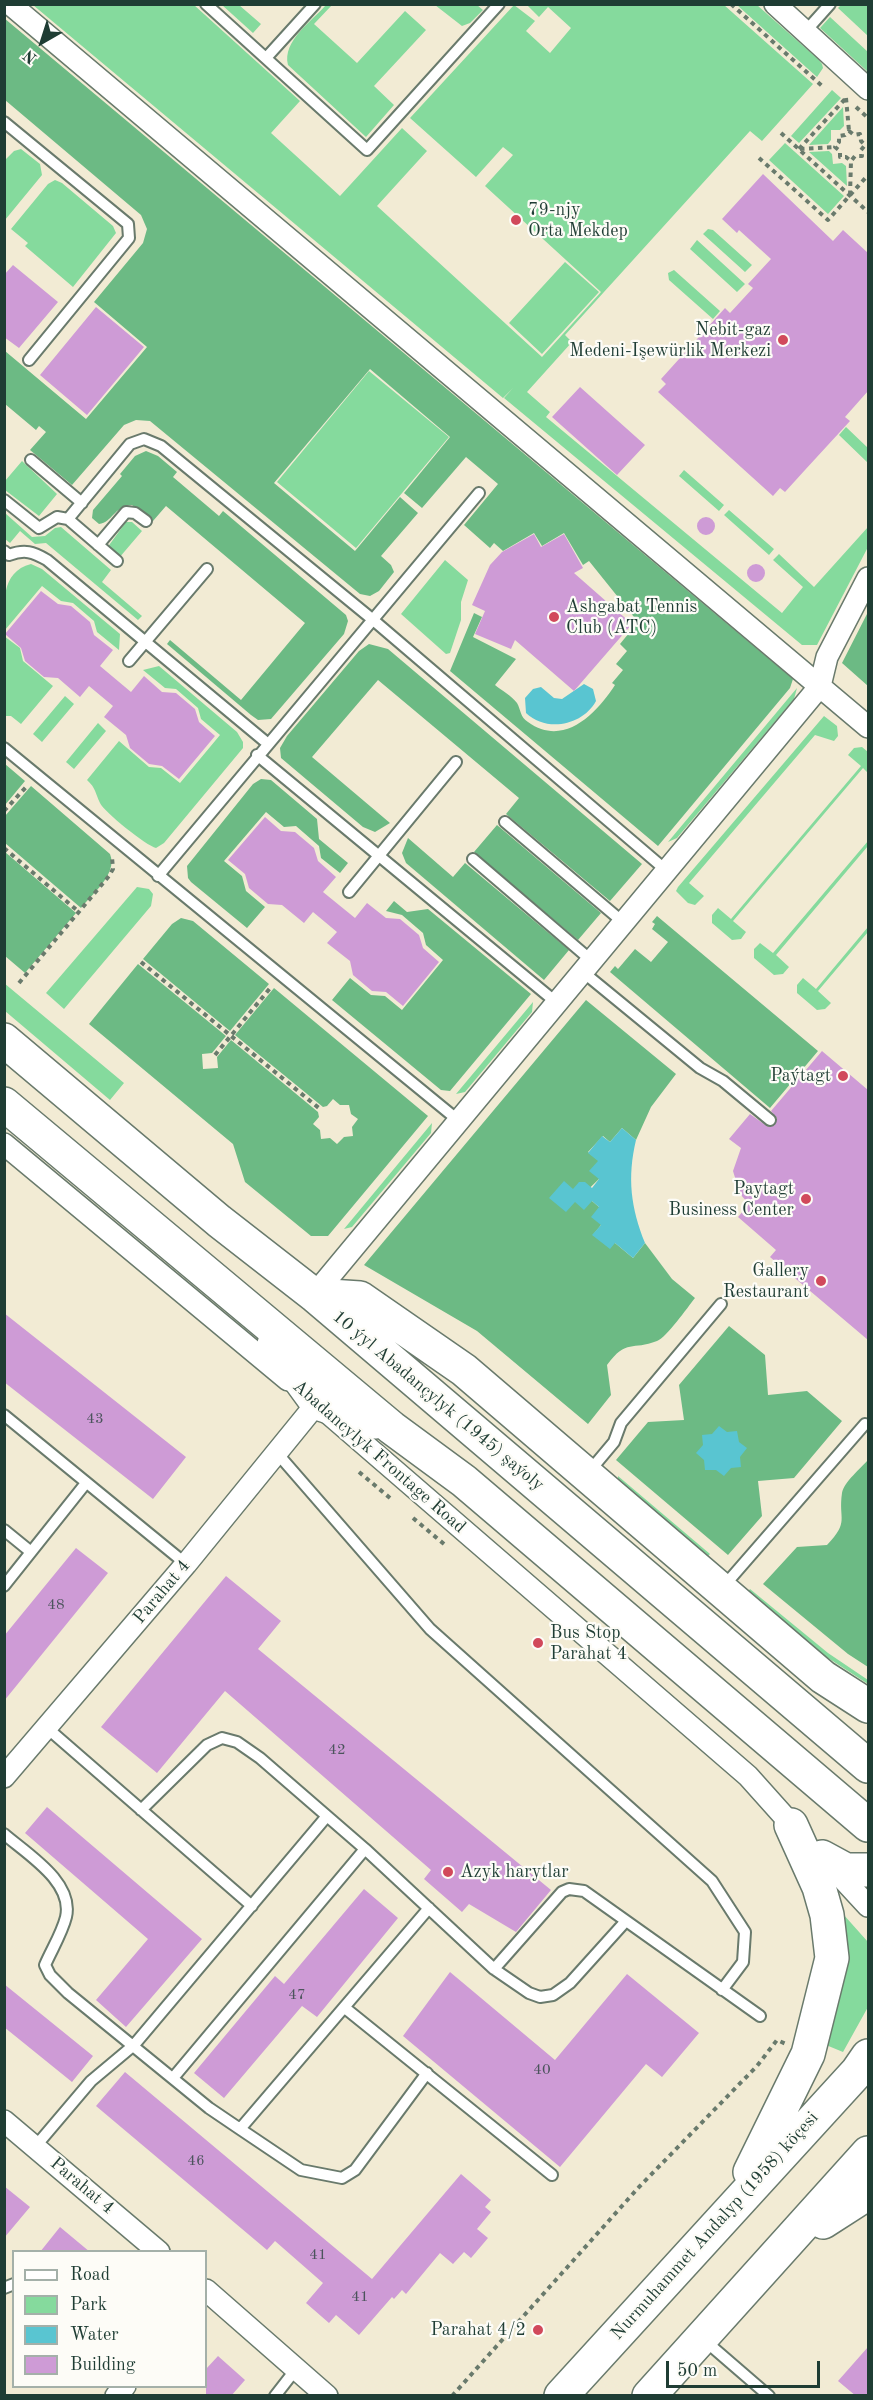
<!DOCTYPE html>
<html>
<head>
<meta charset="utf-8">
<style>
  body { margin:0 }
  #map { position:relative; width:873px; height:2400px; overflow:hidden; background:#f2ebd4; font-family:"Old Standard TT",serif }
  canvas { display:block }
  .frame { position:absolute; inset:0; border:6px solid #1f3d34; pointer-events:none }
  .legend { position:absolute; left:12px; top:2250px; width:195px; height:138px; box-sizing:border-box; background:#fdfcf7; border:2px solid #a4b0a9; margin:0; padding:8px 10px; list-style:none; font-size:18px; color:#1f3d34 }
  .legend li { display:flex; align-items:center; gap:12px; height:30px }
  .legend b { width:30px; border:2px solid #a4b0a9 }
  .north { position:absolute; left:12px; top:12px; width:60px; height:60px; -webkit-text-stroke:4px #fdfcf7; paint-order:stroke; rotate:219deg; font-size:16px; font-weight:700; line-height:24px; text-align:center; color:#1f3d34 }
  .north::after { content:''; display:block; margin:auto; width:21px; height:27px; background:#1f3d34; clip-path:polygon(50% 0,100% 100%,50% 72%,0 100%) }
  .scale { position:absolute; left:666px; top:2361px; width:154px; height:27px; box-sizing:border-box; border:3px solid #1f3d34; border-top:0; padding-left:8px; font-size:18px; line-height:21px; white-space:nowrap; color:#1f3d34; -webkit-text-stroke:4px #fdfcf7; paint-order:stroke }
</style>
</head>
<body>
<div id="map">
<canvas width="873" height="2400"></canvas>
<div class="frame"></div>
<ul class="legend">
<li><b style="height:8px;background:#fff"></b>Road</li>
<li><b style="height:16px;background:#85da9d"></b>Park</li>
<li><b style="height:16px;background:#59c5d1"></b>Water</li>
<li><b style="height:16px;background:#ce9bd6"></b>Building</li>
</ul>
<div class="north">N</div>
<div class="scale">50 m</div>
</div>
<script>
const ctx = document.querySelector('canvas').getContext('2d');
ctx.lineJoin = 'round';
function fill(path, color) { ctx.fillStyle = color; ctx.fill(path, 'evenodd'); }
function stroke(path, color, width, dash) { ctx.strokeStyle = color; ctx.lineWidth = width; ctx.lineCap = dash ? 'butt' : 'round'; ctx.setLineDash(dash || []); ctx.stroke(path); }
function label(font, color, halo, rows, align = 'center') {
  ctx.font = font + ' "Old Standard TT",serif'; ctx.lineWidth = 4.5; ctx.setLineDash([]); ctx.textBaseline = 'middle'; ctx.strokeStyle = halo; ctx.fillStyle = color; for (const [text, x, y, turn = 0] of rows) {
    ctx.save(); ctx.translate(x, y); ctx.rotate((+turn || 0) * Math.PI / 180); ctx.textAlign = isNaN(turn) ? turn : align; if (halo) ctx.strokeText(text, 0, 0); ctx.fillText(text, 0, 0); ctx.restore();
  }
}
fill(new Path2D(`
  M842,4L868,5V36L838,8Z
  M33,5H194L300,101L271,133L340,196L402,128L427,151L377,206L542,357L601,292L485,186L513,155L503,147L476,177L410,118L514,5L535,21L526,31L550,53L571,28L548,7L539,17L527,5H724L813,84L762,141L750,131L565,335L572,342L527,392L550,412L546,417L782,613L803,587L773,560L779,554L814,587L868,527V547L817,645H802L504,398L513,388L503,398Z
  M222,5H239L261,24L253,33Z
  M326,5H332L314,24L357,63L405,11L426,30L374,86L394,105L366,137L288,65C282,41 312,21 326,5Z
  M435,5H477L483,10L470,23L462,26Z
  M737,5H757L819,60L822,64L823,68L817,77Z
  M830,17L868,52V72L820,28Z
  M832,90L841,98L799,143L791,136Z
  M843,107L844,126L840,130H831V140L828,144L809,145Z
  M785,143L844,196L828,214L769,160Z
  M21,149L40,164L42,175L5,220V160L14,151Z
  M829,151L832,154L833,164L842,163L846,166L847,186L809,152Z
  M55,180L62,183L113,226L116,233L73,287L25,246L28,243L11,229L48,184Z
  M708,229L713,230L752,265L745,272L703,234Z
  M697,240L745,284L737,292L690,249Z
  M565,262L599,292L542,354L509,323Z
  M674,270L720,311L713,319L669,280L668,273Z
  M369,371L449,437L356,548L277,482Z
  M846,427L868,448V463L839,435Z
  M22,461L57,494L39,516L5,490V481Z
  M684,470L724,505L719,511L679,476Z
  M729,510L774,549L769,555L724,515Z
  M5,513L32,537L45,536L55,528L61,527L111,570L102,582L142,616L138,620L46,543L35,544L20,531L10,543L5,539Z
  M126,522H132L142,531L119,558L107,548Z
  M445,560L468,580L461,602V620L450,653L446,654L401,614Z
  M31,564L42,569L120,634L119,650L97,632L94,621L73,603L61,601L42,586L5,630C4,605 0,572 31,564Z
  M4,636L20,648L23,661L53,686L21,724L11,716H5Z
  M159,666L237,732L243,742V748L164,843L156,848C147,846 104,812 100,803C95,793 96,788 87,780L119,741L149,767L161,768L180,783L220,735L201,719L198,708L176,689L165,688L143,670Z
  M797,688L794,699L677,838L668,842Z
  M65,696L74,704L42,742L33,734Z
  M824,716L837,726L838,736L834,741L815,735L689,883L704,896L695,905L688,903L676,891L678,887Z
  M98,723L106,731L74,769L66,762Z
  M862,747L868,752V773L863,768L733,921L746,932L741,939L732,940L712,923V915L718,908L731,919L861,766L848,755L854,748Z
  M868,841V846L776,955L789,967L783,974L774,975L754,958V949L760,943L773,953Z
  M137,887L149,889L153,894L151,906L64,1009L46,993Z
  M868,927V932L818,991L831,1003L825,1009L817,1010L797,993V985L803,978L816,989Z
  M4,983L124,1083L110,1100L5,1011Z
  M533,1002L532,1012L465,1092L456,1094Z
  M432,1123L431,1133L352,1227L344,1229Z
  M618,1476L710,1554L707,1557L618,1481Z
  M750,1589L828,1653L868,1680V1684L825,1656L748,1592Z
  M843,1914L868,1942V2007L843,2052L826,2045Z`), '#85da9d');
fill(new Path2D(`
  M4,18L793,679L790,688L658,846L450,671L474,613L482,617L473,637L516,659L495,685C501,690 512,696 517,703C521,710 520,717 528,722C564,748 597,713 615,685L612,683L623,670L616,664L627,651L620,644L638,622L589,561L583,565L564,533L542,546L534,533L503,551L494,543L490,548L464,525L498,484L466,457L422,508L404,493L450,437L370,369L274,483L355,551L400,497L418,513L381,556L391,565L394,572L379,591L370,596L360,594L150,421L136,420L124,425L72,485L30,450L46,432L39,426L36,430L5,404V351L86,419L147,347L94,302L143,243L147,229L141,215L5,100Z
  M146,451L158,456L177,472L173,477L219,516L223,511L346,615L348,621L344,634L271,719L258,720L251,715L167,644L170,640L241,700L305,623L166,506L153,521L132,505C113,507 113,522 99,524L92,518L93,510L122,476L120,474L135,456Z
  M868,612V686L842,663Z
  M369,644L388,649L642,864L610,901L506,814L519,798L378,680L312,757L390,823L375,832L363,827L281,758L280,748L287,736L359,651Z
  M5,764L25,781L5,805Z
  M261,779L271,780L317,819L319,839L348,863L340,873L321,858L319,846L296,826L284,827L266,812L224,861L242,876L246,891L265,907L247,928L191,882L188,878L187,866L253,784Z
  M31,786L110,854C118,874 92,894 81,908L5,843V816Z
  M497,825L601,913L578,940L474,852Z
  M408,838L453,877L465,863L569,950L544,980L406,863L402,853Z
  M5,852L76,913L25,973L5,956Z
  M394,901L407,912L428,909L531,994L450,1091L441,1090L332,1000L350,978L371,995L385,996L402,1010L443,960L426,945L423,933L402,915L386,911Z
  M657,916L818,1051L770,1108L610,972L615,966L618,969L635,949L651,962L668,942L652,929L655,924L652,922Z
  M181,918L193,921L269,984L230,1031L143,959L172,924Z
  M138,964L226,1036L212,1053L202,1054L203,1069L218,1068L217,1057L231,1040L318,1112L319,1117L313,1124L320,1130L321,1139L330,1138L337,1144L344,1137L353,1136L352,1127L358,1119L351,1114L349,1105H340L333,1099L327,1106L323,1107L235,1035L274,988L428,1116L328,1236H311L245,1182L233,1144L89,1024Z
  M586,1000L676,1074L651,1107L636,1140L622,1128L610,1142L603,1136L588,1152L598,1160L599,1179L575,1202L592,1201L599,1207L601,1225L593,1235L615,1243L633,1258L645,1243L672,1279L695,1298C687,1308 667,1337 657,1341C632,1351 627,1338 607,1365L611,1395L588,1424L477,1331L364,1265Z
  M729,1326L765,1355L768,1395L807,1391L842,1421L794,1478L758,1481L762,1516L728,1555L616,1460L648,1422L684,1420L679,1385Z
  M868,1460V1667L848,1654L763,1584L797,1547L827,1545C850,1521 838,1520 842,1493C844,1482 861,1468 868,1460Z`), '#6cba84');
fill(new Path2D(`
  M584,684L593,689L596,701C583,725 547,733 526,713L525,698L533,689L541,687L554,698L562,699Z
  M622,1128L636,1140C627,1178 631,1208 645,1243L633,1258L615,1243L610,1249L592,1235L601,1225L591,1217L599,1207L592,1201L584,1210L575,1202L566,1212L549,1198L564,1181L573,1189L579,1182H585L592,1188L599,1179L589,1171L598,1161L588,1153L602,1136L610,1142Z
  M719,1426L727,1432L737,1431L739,1442L747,1448L740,1457L741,1467L731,1468L724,1476L716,1470H705L704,1460L696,1453L703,1445L702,1435L712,1434Z`), '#59c5d1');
fill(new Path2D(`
  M763,174L833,241L843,230L868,253V391L845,417L850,421L805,470L785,492L780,488L773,496L658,392L666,384L661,379L725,308L730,313L753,288L748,284L771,259L739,230L737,233L722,219Z
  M13,265L58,302L19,348L4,337V275Z
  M96,307L144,347L87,415L40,375Z
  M580,387L645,445L617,475L552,417Z
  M697 526a9 9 0 1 1 18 0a9 9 0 1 1-18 0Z
  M534,534L541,547L564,534L583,568L574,573L632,624L574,691L515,640L511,649L475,634L485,611L472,605L490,565L502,552Z
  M747 573a9 9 0 1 1 18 0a9 9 0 1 1-18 0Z
  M41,591L58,604L71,606L90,622L94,635L113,650L100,666L131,692L144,676L162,692L176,693L195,709L199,722L215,736L179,779L162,766L149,764L130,748L126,735L104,717L113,706L89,686L80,697L58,678L44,677L25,661L21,648L5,634Z
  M265,817L281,831L295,832L314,848L318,861L336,877L323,892L355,918L367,903L386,918L400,919L419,935L423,948L439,962L403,1006L386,992L372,991L353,975L350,961L327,943L337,932L313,912L304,923L282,905L268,904L249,888L245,874L228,860Z
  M822,1051L868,1090V1340L770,1257L776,1250L738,1217L749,1204L740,1194L733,1171L741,1148L729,1139L750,1114L768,1127L775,1125L777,1118L771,1111Z
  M4,1313L186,1457L153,1499L4,1382Z
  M76,1548L108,1573L4,1701V1636Z
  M226,1576L281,1621L258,1649L551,1890L516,1932L469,1904L462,1912L424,1879L431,1870L225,1691L157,1773L101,1727Z
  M47,1807L202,1939L126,2027L96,2000L148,1939L25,1833Z
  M364,1889L398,1918L317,2017L302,2006L224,2098L194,2073L275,1976L284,1984Z
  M450,1972L555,2060L627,1974L699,2033L662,2077L646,2064L560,2167L403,2036Z
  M4,1984L93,2056L72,2082L4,2027Z
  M125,2072L372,2279L461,2174L491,2200L485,2207L491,2212L477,2229L488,2238L471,2258L464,2252L453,2264L440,2253L406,2294L402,2290L394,2299L392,2297L359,2335L336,2315L329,2323L306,2303L323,2283L275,2241L267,2250L96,2106Z
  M4,2186L30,2207L4,2238Z
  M60,2227L90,2252H40Z
  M868,2347V2396H856L838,2381Z
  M218,2356L245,2380L231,2396H206V2369Z`), '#ce9bd6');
const lane = new Path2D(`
  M206,4L367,150L499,4
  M805,32L830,4
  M266,58L315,4
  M4,122L128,224L129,238L29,360
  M31,460L82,503
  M4,500L39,528L57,517L68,519L117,561
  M68,519L130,444L144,439L161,446L372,619L667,871
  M98,545L126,512L135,513L146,521
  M4,551L9,555C25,549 33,552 47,560L267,743
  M129,661L207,569
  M4,748L459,1121
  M257,755L557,1003
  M505,822L624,923
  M473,859L592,961
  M158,876L479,493
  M349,892L456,762
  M583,972L700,1068L723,1081L770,1120
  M4,1415L186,1564
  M277,1453L430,1629L712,1881L745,1932L743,1962L722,1990
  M588,1473L614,1442L621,1423L721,1304
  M4,1530L31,1552
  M4,1586L86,1483
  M724,1586L865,1424
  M46,1727L252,1906
  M141,1810L207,1745L222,1738L237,1742L260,1758L365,1849L494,1969L529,1993L540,1997L553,1995L570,1983L625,1922
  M4,1834C27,1854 74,1882 66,1917C62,1933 52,1949 45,1965L50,1975L68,1993L209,2108L240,2129L429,1908
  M494,1969L562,1892L569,1889L584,1891L760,2016
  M345,2008L552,2175
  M173,2078L365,1849
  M240,2129L301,2170L342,2178L355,2170L427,2073
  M35,2147L91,2081L134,2045L327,1816
  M4,2288L14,2284
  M703,2339L769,2396
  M275,2396L296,2369`);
const street = new Path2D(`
  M10,4L868,727
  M775,4L868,89
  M4,1144L288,1380
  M314,1295L820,686L827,657L868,578
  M328,1413L748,1776L799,1833
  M4,1777L186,1564L317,1403
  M831,1866L868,1906
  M4,2121L159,2252
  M206,2290L327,2396
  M116,2396L125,2386`);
const primary = new Path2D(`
  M4,1040L219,1221L314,1295L868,1766
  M4,1104L392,1428L464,1481L868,1825
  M314,1295L360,1298L464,1370L823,1677L868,1706
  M274,1344L317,1403L375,1422
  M822,1857L846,1870H868
  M750,2172L808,2054L832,1958L827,1915L819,1887L791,1825
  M823,2222L868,2193
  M561,2396L857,2072L868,2056
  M649,2396L868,2153`);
stroke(lane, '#697a6c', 14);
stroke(street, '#697a6c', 24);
stroke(primary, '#697a6c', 36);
stroke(new Path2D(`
  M731,4L822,86
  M846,98L849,131
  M856,107L868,118
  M849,131L854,135L860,134L861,141L865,145L861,150L862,156H855L851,161L846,157H840V151L835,147L839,142V136L845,135Z
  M781,133L868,212
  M799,149L846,98
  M800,149L835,147
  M759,158L828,220L868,175
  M850,195L851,161
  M4,811L27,786
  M4,848L79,912
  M141,962L320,1109
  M19,983L109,876L113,869L112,857
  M215,1055L271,987
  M359,1472L390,1498
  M413,1518L444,1544
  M452,2396L639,2187L757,2066L777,2040L786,2044`), '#697a6c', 4, [4.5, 4.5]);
stroke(lane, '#fff', 10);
stroke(street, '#fff', 21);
stroke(primary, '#fff', 33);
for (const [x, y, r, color] of [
  [516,220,6,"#d1495b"],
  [783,340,6,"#d1495b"],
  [554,617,6,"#d1495b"],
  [843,1076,6,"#d1495b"],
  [806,1199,6,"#d1495b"],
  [821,1281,6,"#d1495b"],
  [538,1643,6,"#d1495b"],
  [448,1872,6,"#d1495b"],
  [538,2330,6,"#d1495b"]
]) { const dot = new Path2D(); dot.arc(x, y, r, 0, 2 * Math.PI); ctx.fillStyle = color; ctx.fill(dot); stroke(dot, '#fdfcf7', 2); }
label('15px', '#4b545c', null, [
  ["43",95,1419],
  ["48",56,1605],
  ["42",337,1750],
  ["47",297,1995],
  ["40",542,2070],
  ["46",196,2161],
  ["41",318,2255],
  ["41",360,2297]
]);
label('18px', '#1f3d34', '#fdfcf7', [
  ["79-njy",528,210,"left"],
  ["Orta Mekdep",528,231,"left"],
  ["Nebit-gaz",771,330],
  ["Medeni-Işewürlik Merkezi",771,351],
  ["Ashgabat Tennis",566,607,"left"],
  ["Club (ATC)",566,628,"left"],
  ["Paýtagt",831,1076],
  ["Paytagt",794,1189],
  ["Business Center",794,1210],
  ["Gallery",809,1271],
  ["Restaurant",809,1292],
  ["Bus Stop",550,1633,"left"],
  ["Parahat 4",550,1654,"left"],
  ["Azyk harytlar",460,1872,"left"],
  ["Parahat 4/2",526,2330]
], 'right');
label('18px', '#1f3d34', '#fdfcf7', [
  ["10 ýyl Abadançylyk (1945) şaýoly",438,1401,40],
  ["Abadancylyk Frontage Road",379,1457,41],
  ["Parahat 4",162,1592,-50],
  ["Parahat 4",82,2186,40],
  ["Nurmuhammet Andalyp (1958) köçesi",715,2226,-48]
]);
</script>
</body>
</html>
